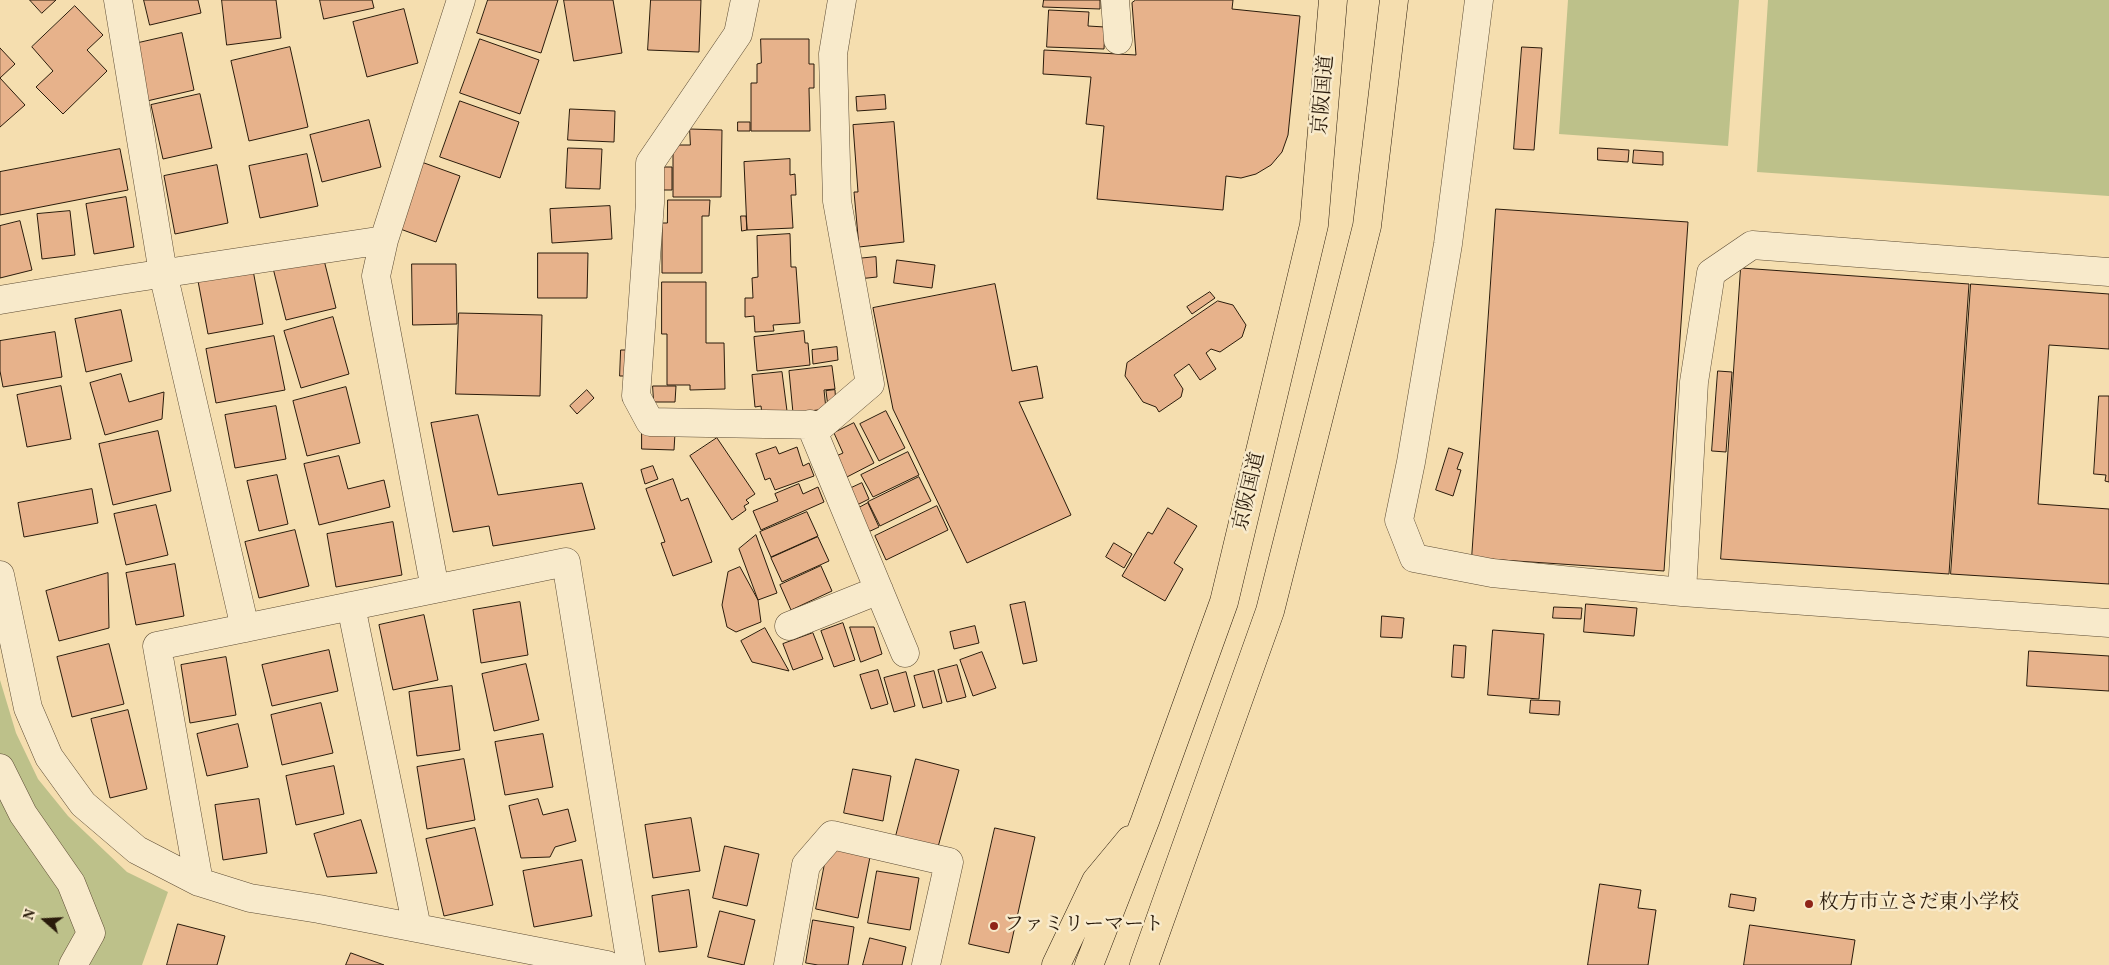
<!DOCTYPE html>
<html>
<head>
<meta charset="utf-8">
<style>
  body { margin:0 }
  #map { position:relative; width:2109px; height:965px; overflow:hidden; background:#f5deaf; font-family:Vollkorn,serif }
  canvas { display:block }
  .north { position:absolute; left:20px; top:895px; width:50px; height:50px; -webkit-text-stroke:4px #f8eacb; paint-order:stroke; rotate:289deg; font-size:14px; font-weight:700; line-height:20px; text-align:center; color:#2a1b0b }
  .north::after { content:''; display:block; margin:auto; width:18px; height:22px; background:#2a1b0b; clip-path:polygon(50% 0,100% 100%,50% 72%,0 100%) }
</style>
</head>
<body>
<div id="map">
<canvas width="2109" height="965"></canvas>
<div class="north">N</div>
</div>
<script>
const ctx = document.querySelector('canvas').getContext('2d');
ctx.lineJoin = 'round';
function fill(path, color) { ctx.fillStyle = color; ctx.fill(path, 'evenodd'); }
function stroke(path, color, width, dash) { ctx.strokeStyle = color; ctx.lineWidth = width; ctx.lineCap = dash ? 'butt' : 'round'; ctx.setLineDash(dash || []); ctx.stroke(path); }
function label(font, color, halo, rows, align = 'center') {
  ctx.font = font + ' Vollkorn,"Noto Serif JP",serif'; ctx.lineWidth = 5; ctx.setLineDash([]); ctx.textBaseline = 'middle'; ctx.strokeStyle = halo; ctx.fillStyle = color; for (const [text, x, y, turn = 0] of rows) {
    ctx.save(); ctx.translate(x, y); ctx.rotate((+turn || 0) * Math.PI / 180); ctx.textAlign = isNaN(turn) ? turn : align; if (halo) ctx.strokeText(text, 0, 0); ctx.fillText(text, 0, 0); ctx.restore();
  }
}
fill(new Path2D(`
  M1568,0H1739L1728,146L1559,134Z
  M1768,0H2109V196L1757,172Z
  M0,680L16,733L38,779L68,816L127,872L168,892L142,965H0Z`), '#bdc18a');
const building = new Path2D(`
  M30,0H56L42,13Z
  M144,0H198L201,13L150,25Z
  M222,0H276L281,38L227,45Z
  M320,0H372L374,8L324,19Z
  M488,0H558L541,53L477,33Z
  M564,0H613L622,53L574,61Z
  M651,0H701L699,52L648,50Z
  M1044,0H1100V9L1043,7Z
  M1136,0H1233L1232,9L1300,16L1288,135L1282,152L1271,165L1256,174L1241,178L1226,176L1223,210L1097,199L1104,126L1086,124L1091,77L1043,74L1044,50L1136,55L1132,3Z
  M75,6L103,35L87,50L107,71L63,114L36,87L53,71L32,47Z
  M404,9L418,63L367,77L353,22Z
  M1049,10L1089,12L1088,26L1105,27L1104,49L1047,47Z
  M182,33L194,90L147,101L134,44Z
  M480,39L539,60L520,114L460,93Z
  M761,39H809V64H814V88H809L810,131H751V83H757V64L761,63Z
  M290,47L308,127L249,141L231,61Z
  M1522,47L1542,48L1534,150L1514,149Z
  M0,48L15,64L0,78L25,105L0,127Z
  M200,94L212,148L163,159L151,105Z
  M885,95L886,109L857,111L856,97Z
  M460,101L519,122L500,178L440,157Z
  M570,109L615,111L614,142L568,140Z
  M369,120L381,167L322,182L310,135Z
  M738,122H750V131H738Z
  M894,122L904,242L859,247L854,192H858L853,125Z
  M690,129L722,130L721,197H673V145H690Z
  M568,148L602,149L600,189L566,188Z
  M1598,148L1629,150L1628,162L1598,160Z
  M120,149L128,190L0,215V172Z
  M1634,150L1663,152V165L1633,163Z
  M307,154L318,206L260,218L249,166Z
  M790,159V175L795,174L796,195H791L793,228L747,230L744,162Z
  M416,160L460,176L436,242L392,226Z
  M217,165L228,223L175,234L164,176Z
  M658,167H672V190H659Z
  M126,197L134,247L94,254L86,204Z
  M668,200H710L709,216H702V273H662V223H667Z
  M610,206L612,239L552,243L550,209Z
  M1496,209L1688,222L1664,571L1472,558Z
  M70,211L75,255L42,259L37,214Z
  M741,216H746L747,230L742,231Z
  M20,221L32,270L0,278V226Z
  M790,234L791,267H796L800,323L773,325L774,331L755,332L754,316L745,317V298H753L752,278L758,277L757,236Z
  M538,253H588L587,298H538Z
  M323,256L336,308L286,320L273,268Z
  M876,257L877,277L858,279L856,259Z
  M897,260L935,265L932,288L894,283Z
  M412,264H456L457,324L413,325Z
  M1741,268L1969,284L1949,574L1721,559Z
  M253,270L263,324L208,334L198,281Z
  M662,282H706V343H724L725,389L690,390V385H667V334H662Z
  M995,284L1012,371L1037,366L1043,398L1019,402L1071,515L967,563L893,409L873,308Z
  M1971,284L2109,294V349L2049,345L2038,504L2109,509V584L1951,574Z
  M1210,292L1215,298L1192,314L1187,307Z
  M1218,301L1233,305L1246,325L1242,337L1220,352L1211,349L1206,353L1216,369L1200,380L1189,364L1174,375L1183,389L1181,397L1159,412L1156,407L1143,402L1125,376L1127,363Z
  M121,310L132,361L86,372L75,319Z
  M459,313L542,315L540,396L456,394Z
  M333,317L349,374L301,388L284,331Z
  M804,331L805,343H808L810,365L757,371L754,337Z
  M55,332L62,377L3,387L0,371V341Z
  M274,336L285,390L216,403L206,349Z
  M837,347L838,360L813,364L812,350Z
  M621,350H630V376H620Z
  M832,366L835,389L824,390L826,409L793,413L789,371Z
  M1718,371L1732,372L1726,452L1712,451Z
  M782,372L787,411L762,414L761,406L755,407L752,375Z
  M121,374L129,402L164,392L162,419L105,435L90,383Z
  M61,386L71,439L27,447L17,395Z
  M653,386H676L675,402H654Z
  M346,387L360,443L307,456L293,401Z
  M587,390L594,398L577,414L570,406Z
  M835,390L836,406L828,407L826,391Z
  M2099,396H2109V482L2105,481L2106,475L2094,474Z
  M276,406L286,459L235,468L225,415Z
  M886,411L905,448L879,461L860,424Z
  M478,415L498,495L582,483L595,529L493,546L489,526L453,532L431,423Z
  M854,423L874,463L845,478L834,457L843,453L834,433Z
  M158,431L171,491L113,505L99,444Z
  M642,432L675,433L674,450L642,449Z
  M717,438L755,494L746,500L749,503L744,506L746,510L732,520L690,456Z
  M776,447L779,454L797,447L803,466L809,463L814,476L775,490L770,478L765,480L756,454Z
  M1449,448L1463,453L1457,469L1461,470L1453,496L1436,490Z
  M908,452L919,475L873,497L861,475Z
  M339,456L348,489L384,480L390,507L319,525L304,464Z
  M653,466L658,479L645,484L641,470Z
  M277,475L288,524L259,531L247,481Z
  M919,477L931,501L880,526L868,502Z
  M673,479L681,501L688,498L712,562L673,576L661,543L665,542L646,489Z
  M862,483L869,499L855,506L847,490Z
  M799,484L803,494L818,487L824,502L761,530L753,511L778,501L775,494Z
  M92,489L98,523L24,537L18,503Z
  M868,503L879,527L866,533L855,510Z
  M156,505L168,555L126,565L114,514Z
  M937,506L948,530L886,560L875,536Z
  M1168,508L1197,526L1174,563L1183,569L1165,601L1122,576L1148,532L1152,534Z
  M807,512L818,536L771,557L760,532Z
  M393,522L402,575L336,587L327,534Z
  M295,530L309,586L259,598L245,542Z
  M756,535L777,593L758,600L739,549Z
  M818,537L829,561L782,582L771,558Z
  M1114,543L1132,554L1124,568L1106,557Z
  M175,564L184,616L136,625L126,573Z
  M821,566L832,591L791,610L780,585Z
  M740,567L758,600L761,622L736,632L727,627L722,605L728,572Z
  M108,573L109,628L59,641L46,591Z
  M520,602L528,655L481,663L473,610Z
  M1025,602L1037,661L1023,664L1010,605Z
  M1586,604L1637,608L1634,636L1584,632Z
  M1554,607L1582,608L1581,619L1553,618Z
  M424,615L438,680L393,690L379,625Z
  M1382,616L1404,618L1402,638L1381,637Z
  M843,623L855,660L834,667L821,631Z
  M975,626L979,643L954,649L950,632Z
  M850,627H874L882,654L861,662Z
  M765,628L789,671L752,662L741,641Z
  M1493,630L1544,634L1539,699L1488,695Z
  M813,633L823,659L793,670L783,644Z
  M109,644L124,704L72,717L57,657Z
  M1454,645L1466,646L1464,678L1452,677Z
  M329,650L338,691L272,706L262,665Z
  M2029,651L2109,656V691L2027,686Z
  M982,652L996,688L973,696L960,660Z
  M226,657L236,715L190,723L181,665Z
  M526,664L539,720L494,731L482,674Z
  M957,665L966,697L947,702L938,670Z
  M878,670L888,704L871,709L860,675Z
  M934,671L942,703L923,708L914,676Z
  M906,672L915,706L894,712L884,678Z
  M452,686L460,750L417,756L409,692Z
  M1531,700L1560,701L1559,715L1530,713Z
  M321,703L333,753L282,765L271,715Z
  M128,710L147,789L110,798L91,719Z
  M238,724L248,767L207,776L197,734Z
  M543,734L553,787L505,795L495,742Z
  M464,759L475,820L427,829L417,767Z
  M916,759L959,770L938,847L896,836Z
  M334,766L344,814L296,825L286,776Z
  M853,769L891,776L883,821L844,813Z
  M259,799L267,853L223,860L215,805Z
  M538,799L543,815L568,809L576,841L555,847L550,857L521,858L509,806Z
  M691,818L700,871L653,878L645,825Z
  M361,820L377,873L327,877L314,834Z
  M475,828L493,905L444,916L426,839Z
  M995,828L1035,837L1009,953L969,944Z
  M829,843L871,852L858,918L816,909Z
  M725,846L759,854L747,906L713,898Z
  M582,860L592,916L534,927L523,871Z
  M877,871L919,878L910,930L868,923Z
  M1600,884L1641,890L1638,908L1656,910L1648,965H1588Z
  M689,890L697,947L659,952L652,896Z
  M1731,894L1756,898L1754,911L1729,907Z
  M720,911L755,920L744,965L708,957Z
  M813,920L854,927L848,965H818L806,963Z
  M178,924L225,936L217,965H167Z
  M1750,925L1855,940L1851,965H1744Z
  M870,938L906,947L902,965H863Z
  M351,953L384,965H346Z`);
fill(building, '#e7b28b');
stroke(building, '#2a1b0b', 1);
const minor = new Path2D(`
  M118,0L163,273L245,628
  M745,0L738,34L650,163V203L636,396L650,422L822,425L870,384L837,201L833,54L842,0
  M1115,0L1118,40
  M1479,0L1448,244L1411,462L1399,520L1414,558L1492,573L1682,592L2109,623
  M0,300L120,280L384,240
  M810,424L905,653
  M0,575L28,708L49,757L83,804L137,850L199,882L250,898L319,909L607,965
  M435,589L376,276L384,240L461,0
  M1682,592L1694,382L1711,273L1752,245L2109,272
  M351,606L417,928
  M789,626L879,590
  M0,768L23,814L71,883L91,933L73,965
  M199,882L157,646L566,562L631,965
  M788,965L806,865L832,835L949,862L926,965`);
const highway = new Path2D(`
  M1056,965L1096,881L1130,840
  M1089,965L1145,821L1224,602L1314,225L1333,0
  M1144,965L1270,611L1367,226L1394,0`);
stroke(minor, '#5d4c34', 29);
stroke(highway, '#2a1b0b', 29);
stroke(minor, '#f8eacb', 28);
stroke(highway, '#f5deaf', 28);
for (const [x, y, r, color] of [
  [1809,904,5,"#8f2418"],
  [994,926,5,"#8f2418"]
]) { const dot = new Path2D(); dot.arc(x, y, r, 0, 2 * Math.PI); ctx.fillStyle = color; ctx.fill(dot); stroke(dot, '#f8eacb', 2); }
label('20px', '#2a1b0b', '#f8eacb', [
  ["京阪国道",1325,95,-85],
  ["京阪国道",1251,492,-77]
]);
label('20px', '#2a1b0b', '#f8eacb', [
  ["枚方市立さだ東小学校",1819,904],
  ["ファミリーマート",1004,926]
], 'left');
</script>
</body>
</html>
